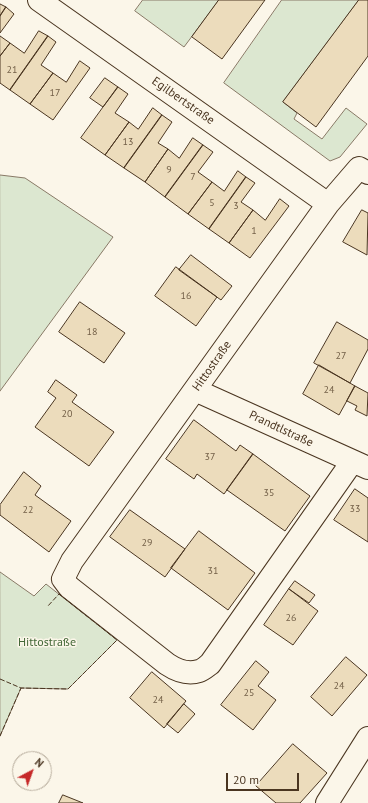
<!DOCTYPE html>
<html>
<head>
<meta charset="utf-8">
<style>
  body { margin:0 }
  #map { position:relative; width:368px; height:803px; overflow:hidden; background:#fbf6e9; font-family:"PT Sans",sans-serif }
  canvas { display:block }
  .north { position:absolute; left:12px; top:751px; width:40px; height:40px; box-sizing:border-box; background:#fbf6e9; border:1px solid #b4a999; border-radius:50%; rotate:41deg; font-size:11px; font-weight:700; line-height:16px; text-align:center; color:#4a3520 }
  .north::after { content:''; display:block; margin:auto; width:14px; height:18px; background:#c62828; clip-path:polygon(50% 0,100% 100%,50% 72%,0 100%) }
  .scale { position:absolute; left:226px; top:773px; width:73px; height:18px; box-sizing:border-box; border:2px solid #4a3520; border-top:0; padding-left:5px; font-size:12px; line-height:14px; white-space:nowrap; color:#4a3520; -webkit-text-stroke:3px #fbf6e9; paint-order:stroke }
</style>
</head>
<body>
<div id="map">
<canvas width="368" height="803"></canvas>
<div class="north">N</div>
<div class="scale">20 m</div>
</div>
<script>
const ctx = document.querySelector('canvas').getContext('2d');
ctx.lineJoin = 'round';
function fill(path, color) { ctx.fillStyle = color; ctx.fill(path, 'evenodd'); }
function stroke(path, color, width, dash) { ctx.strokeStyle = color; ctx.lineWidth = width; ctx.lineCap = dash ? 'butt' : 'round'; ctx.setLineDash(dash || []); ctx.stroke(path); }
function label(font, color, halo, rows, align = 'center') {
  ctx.font = font + ' "PT Sans",sans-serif'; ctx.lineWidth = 3; ctx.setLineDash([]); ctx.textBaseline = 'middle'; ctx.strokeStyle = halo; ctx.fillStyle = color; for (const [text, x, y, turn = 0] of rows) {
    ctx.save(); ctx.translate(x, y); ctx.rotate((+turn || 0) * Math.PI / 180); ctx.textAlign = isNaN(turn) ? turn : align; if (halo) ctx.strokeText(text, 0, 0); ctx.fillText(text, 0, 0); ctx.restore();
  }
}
const green = new Path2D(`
  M143,0H219L184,47L135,11Z
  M282,0H359L283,102L297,113L294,119L322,139L346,108L367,124L340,157L330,161L224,83Z
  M0,175L25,178L113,237L0,391Z
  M0,572L34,596L46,584L117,640L68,689L21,688L0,736Z`);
fill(green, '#dce7d0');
stroke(green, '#887966', 1);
const building = new Path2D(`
  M219,0H265L222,59L192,37Z
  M359,0H368V56L316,127L283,102Z
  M0,4L6,7L0,16Z
  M6,7L14,14L0,33V16Z
  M39,31L48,36L10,90L0,83V56L10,43L24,53Z
  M0,36L10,43L0,56Z
  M48,36L56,42L41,65L53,73L30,104L10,90Z
  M80,61L90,68L53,120L30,104L53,73L66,82Z
  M105,78L118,87L103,107L90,98Z
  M118,87L128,94L115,113L129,122L105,155L81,138Z
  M153,108L162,115L124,168L105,155L129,122L138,129Z
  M162,115L172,122L158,143L168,149L145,182L124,168Z
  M193,138L203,145L165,197L145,182L168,149L179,158Z
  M203,145L213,152L198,172L212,182L188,214L165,197Z
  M238,171L246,177L209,229L188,214L212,182L224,191Z
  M246,177L255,183L241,202L253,210L229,243L209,229Z
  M280,199L289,206L250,258L229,243L253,210L265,220Z
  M362,210L368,213L367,255L343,242Z
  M191,255L232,286L221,300L179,270Z
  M176,267L217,297L196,326L155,296Z
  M80,302L125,333L104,363L59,332Z
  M337,322L368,340V349L350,383L314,363Z
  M319,365L355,386L339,415L303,394Z
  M56,380L77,395L72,402L114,432L89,466L35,427L56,398L48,392Z
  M355,386L368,393L367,416L355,410L357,406L347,401Z
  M194,420L236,451L240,445L253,454L224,494L197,474L194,479L166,459Z
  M253,454L310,496L285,531L227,490Z
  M24,472L41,486L35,495L71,521L49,552L0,515V505Z
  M355,489L368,498V542L334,520Z
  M130,510L185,549L165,577L110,537Z
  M199,531L255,573L228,610L171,568Z
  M295,581L315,595L309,603L289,589Z
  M289,589L318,611L293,645L264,625Z
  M346,657L367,675L332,716L311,697Z
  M256,661L269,672L258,686L276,700L253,730L221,705Z
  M152,672L186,701L164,728L130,698Z
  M184,704L195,714L178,733L167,724Z
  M293,744L327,773L300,803H276L256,786Z
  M63,795L83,803H59Z`);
fill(building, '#ecdcbc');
stroke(building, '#4a3520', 1);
const minor = new Path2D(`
  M39,0L328,204
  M195,390L368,468
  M352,462L210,664C207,666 203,670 199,671C187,675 176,670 167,664L69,587L63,579L72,561L328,204L359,168L368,173
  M327,803L368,738`);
stroke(minor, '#4a3520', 24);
stroke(minor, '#fbf6e9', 22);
stroke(new Path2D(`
  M0,679L21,688L68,689L117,640L59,594L47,607
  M0,736L21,688`), '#4a3520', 1, [5, 2]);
label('10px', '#725f47', null, [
  ["21",12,70],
  ["17",55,93],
  ["13",128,142],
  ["9",169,170],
  ["7",193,177],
  ["5",212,203],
  ["3",236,206],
  ["1",254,231],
  ["16",186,296],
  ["18",92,332],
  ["27",341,356],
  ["24",329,390],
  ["20",67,414],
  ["37",210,457],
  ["35",269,493],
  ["33",355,509],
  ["22",28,510],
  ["29",147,543],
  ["31",213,571],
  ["26",291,618],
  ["24",339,686],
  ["25",249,693],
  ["24",158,700]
]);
label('12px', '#4a3520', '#fbf6e9', [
  ["Egilbertstraße",183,101,35],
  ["Hittostraße",212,366,-55],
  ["Prandtlstraße",281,429,25]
]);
label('12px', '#436837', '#fbf6e9', [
  ["Hittostraße",47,643]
]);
</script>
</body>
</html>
